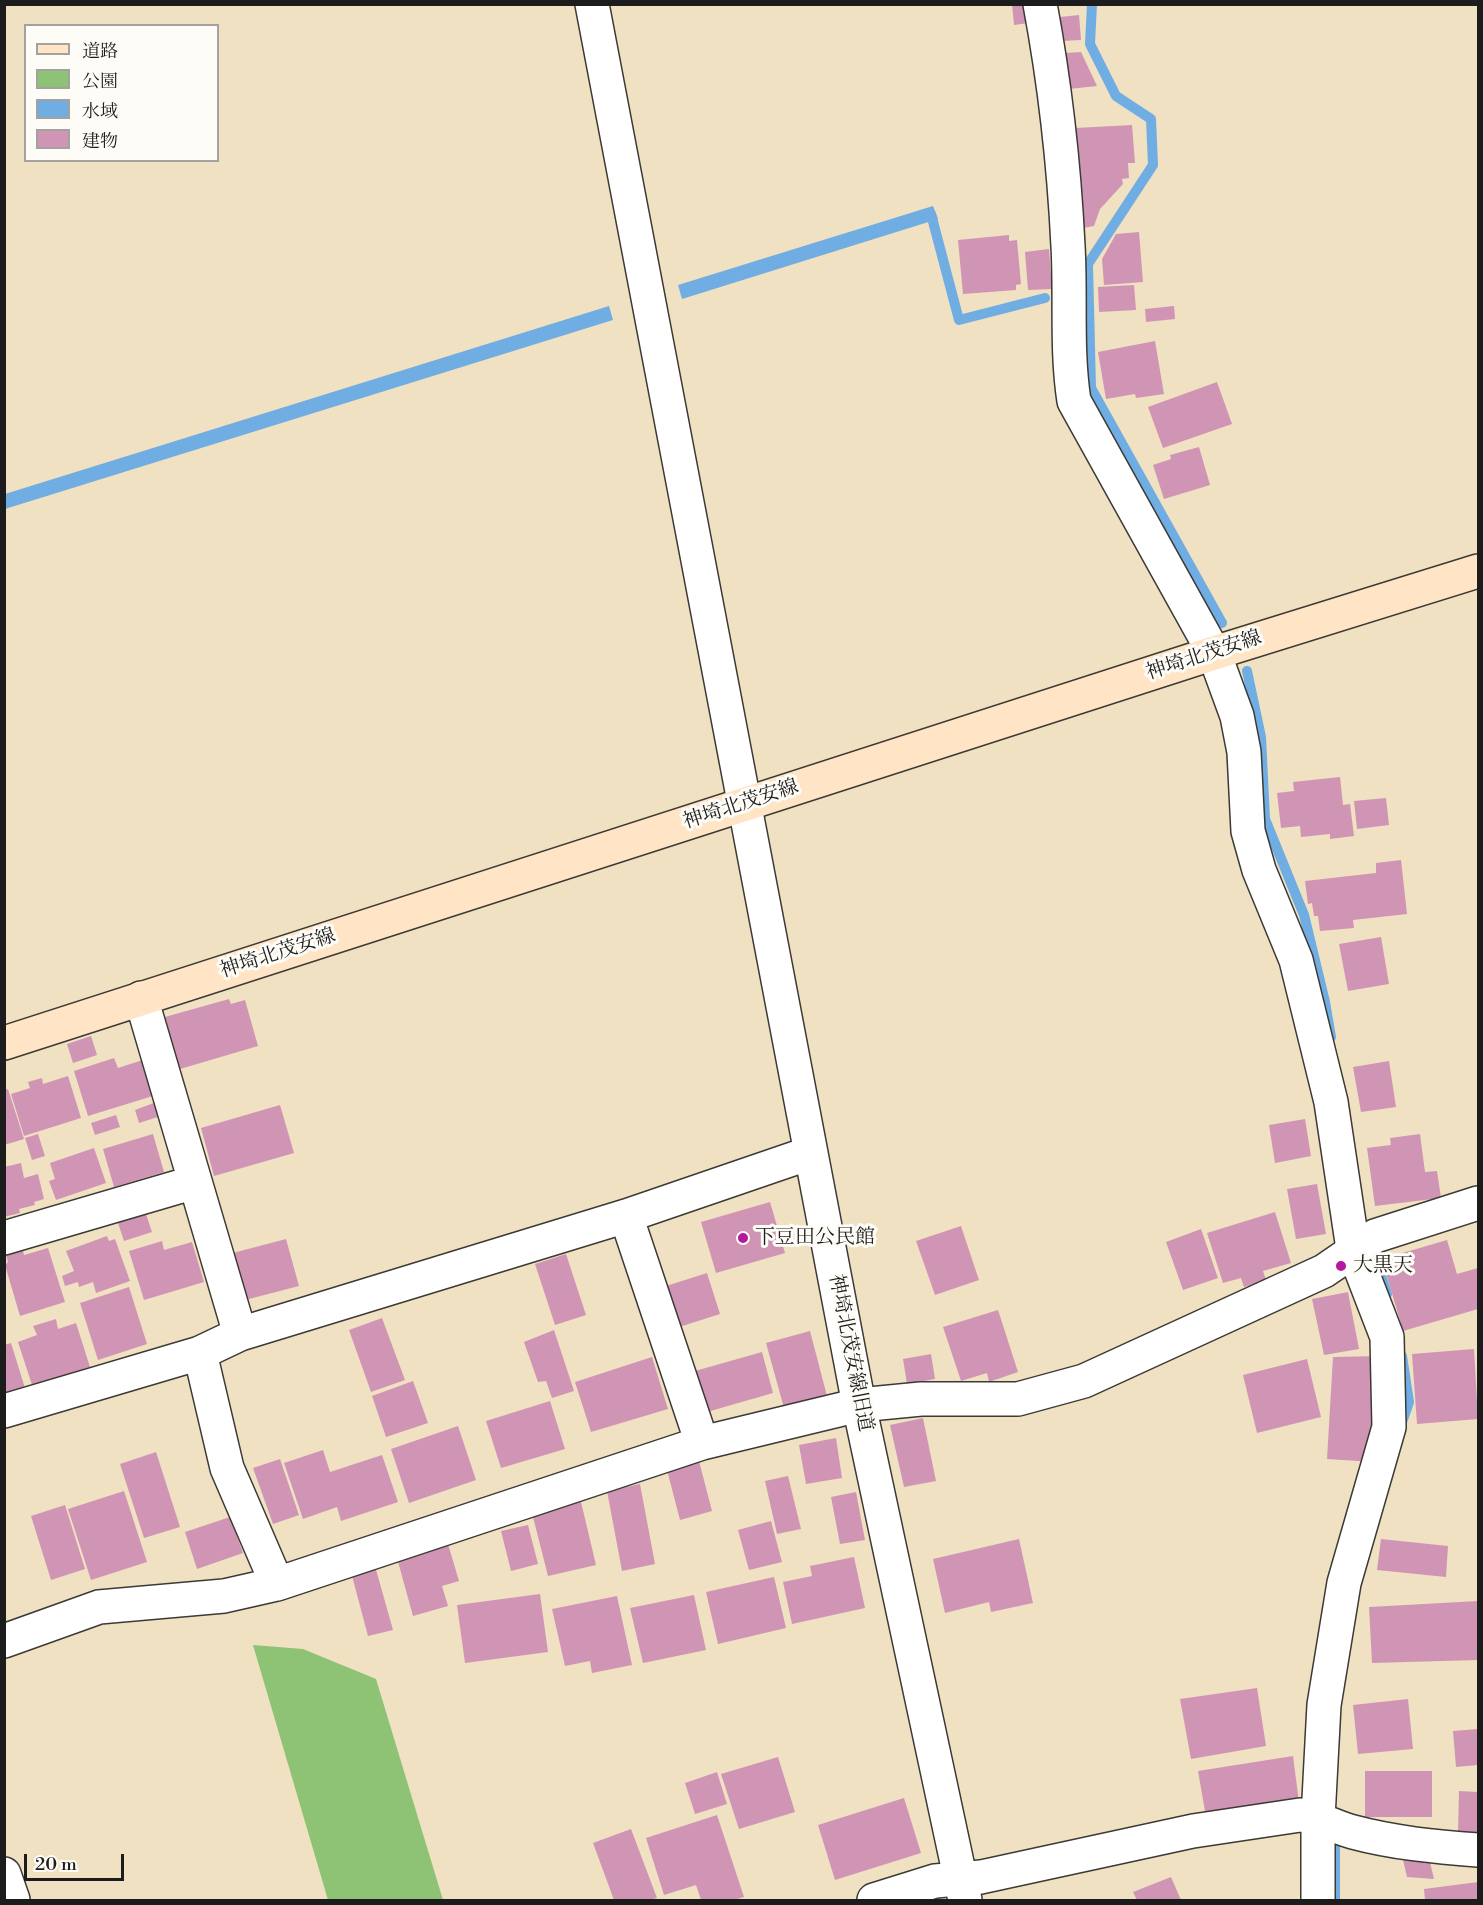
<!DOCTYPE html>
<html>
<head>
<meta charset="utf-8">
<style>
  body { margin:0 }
  #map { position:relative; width:1483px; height:1905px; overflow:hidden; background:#f0e1c2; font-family:"Libre Bodoni","Noto Serif JP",serif }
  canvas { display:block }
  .frame { position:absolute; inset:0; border:6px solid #1c1c1c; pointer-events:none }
  .legend { position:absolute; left:24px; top:24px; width:195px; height:138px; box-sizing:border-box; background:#fdfcf7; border:2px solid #a3a29f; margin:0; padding:8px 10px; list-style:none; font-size:18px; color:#1c1c1c }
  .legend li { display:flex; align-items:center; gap:12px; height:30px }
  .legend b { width:30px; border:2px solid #a3a29f }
  .scale { position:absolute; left:24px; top:1854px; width:100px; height:27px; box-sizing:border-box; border:3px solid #1c1c1c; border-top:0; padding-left:8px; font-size:18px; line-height:21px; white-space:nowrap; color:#1c1c1c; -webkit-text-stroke:4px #fdfcf7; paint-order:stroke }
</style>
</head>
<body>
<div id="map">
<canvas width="1483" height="1905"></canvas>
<div class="frame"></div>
<ul class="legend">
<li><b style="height:8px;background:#ffe4c6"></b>道路</li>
<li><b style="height:16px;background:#8ec375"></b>公園</li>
<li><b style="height:16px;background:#70ade2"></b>水域</li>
<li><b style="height:16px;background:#d095b5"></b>建物</li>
</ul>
<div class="scale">20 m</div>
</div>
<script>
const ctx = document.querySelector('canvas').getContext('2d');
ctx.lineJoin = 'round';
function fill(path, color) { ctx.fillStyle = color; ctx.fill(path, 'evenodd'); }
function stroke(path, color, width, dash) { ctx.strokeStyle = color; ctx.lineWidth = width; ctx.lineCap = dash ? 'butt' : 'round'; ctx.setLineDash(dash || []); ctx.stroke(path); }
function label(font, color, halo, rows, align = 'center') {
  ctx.font = font + ' "Libre Bodoni","Noto Serif JP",serif'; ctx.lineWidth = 6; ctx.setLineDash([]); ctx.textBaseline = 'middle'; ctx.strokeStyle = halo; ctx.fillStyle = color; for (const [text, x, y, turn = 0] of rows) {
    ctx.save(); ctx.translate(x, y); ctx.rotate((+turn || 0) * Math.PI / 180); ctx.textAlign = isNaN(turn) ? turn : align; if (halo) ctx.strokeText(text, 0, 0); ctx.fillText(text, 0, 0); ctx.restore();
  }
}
fill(new Path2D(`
  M253,1645L303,1649L376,1679L443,1900H328Z`), '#8ec375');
fill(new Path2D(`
  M933,206L938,219L682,299L678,285Z
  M609,306L613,320L5,509V494Z`), '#70ade2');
stroke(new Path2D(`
  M1092,4L1090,44L1116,96L1151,119L1153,165L1088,264L1091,388L1222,623
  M926,215L931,214L959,320L1045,298
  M1247,671L1261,737L1265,819L1304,915L1325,1002L1331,1037
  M1371,1243L1387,1294
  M1401,1425L1409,1402L1402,1356
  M1335,1829V1900`), '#70ade2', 10);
fill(new Path2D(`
  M1012,4H1027L1029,23L1014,25Z
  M1079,15L1081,40L1062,41L1060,17Z
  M1081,52L1097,86L1069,89L1065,53Z
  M1132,125L1135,163H1128L1129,178L1122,179L1123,184L1100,209L1094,226L1083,228L1075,128Z
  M1139,232L1143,282L1104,285L1102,259L1116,234Z
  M1009,235V241L1017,240L1021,284L1016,285V290L963,294L958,240Z
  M1049,249L1052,289L1028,290L1025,252Z
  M1134,285L1136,310L1099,312L1098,287Z
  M1174,306L1175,319L1146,322L1145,309Z
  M1155,341L1164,394L1136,398L1135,394L1106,399L1098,352Z
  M1217,382L1232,424L1163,448L1148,407Z
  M1199,447L1210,485L1164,499L1153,465L1171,459L1170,455Z
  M1340,777L1343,805L1350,804L1354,836L1330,839V834L1301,837L1300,826L1281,828L1277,793L1294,791L1293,782Z
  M1386,798L1389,825L1357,829L1354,801Z
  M1401,860L1407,914L1353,920L1354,928L1320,931L1318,916H1314L1312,903L1308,904L1305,881L1376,873V863Z
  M1381,937L1389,984L1348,991L1339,944Z
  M229,999L231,1004L245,1000L258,1046L180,1069L165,1017Z
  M91,1036L97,1055L73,1063L67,1044Z
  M114,1058L118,1068L146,1059L156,1095L88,1116L74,1071Z
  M1389,1061L1396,1107L1361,1112L1353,1067Z
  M68,1076L81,1118L24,1136L11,1094L30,1088L28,1082L42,1078L43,1084Z
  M8,1089L24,1139L4,1145V1090Z
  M159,1101L164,1115L139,1123L135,1110Z
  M280,1105L294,1153L214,1176L201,1128Z
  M116,1115L120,1127L95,1135L91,1123Z
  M1305,1119L1311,1156L1275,1163L1269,1125Z
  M38,1134L45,1156L32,1160L25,1138Z
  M153,1134L164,1172L114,1187L103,1149Z
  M1420,1134L1425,1172L1437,1171L1441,1198L1375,1206L1367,1148L1391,1145L1390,1138Z
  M94,1148L106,1183L56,1200L49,1181L55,1179L50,1163Z
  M21,1163L24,1178L38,1174L44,1199L34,1202L35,1205L19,1209L20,1213L4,1217V1167Z
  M1317,1184L1326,1234L1296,1239L1287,1189Z
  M770,1202L785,1253L716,1273L701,1222Z
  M145,1211L152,1232L124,1241L117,1220Z
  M1275,1212L1291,1263L1263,1271L1266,1280L1244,1287L1241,1278L1223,1283L1207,1233Z
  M961,1226L979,1280L935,1295L916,1241Z
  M1201,1229L1218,1278L1183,1290L1166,1242Z
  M107,1236L109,1241L115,1239L130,1281L96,1293L93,1282L79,1287L78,1282L65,1286L62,1276L74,1271L66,1251Z
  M286,1239L299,1286L245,1300L233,1253Z
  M1447,1240L1457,1274L1478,1268V1309L1403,1331L1382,1259Z
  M162,1241L164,1250L192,1242L204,1282L144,1300L129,1251Z
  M48,1248L65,1302L20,1316L5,1265L8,1262L6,1255L23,1250L24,1255Z
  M566,1254L586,1315L555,1325L535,1264Z
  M707,1273L720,1314L676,1328L663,1287Z
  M129,1287L147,1344L98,1360L80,1303Z
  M1348,1292L1359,1349L1324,1355L1312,1299Z
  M998,1310L1018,1372L989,1382L987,1373L961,1381L943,1327Z
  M382,1318L405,1380L371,1392L349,1330Z
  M56,1319L58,1329L76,1323L90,1367L32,1385L18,1342L37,1335L33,1326Z
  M554,1330L574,1391L552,1398L546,1381L538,1382L524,1342Z
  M810,1331L827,1396L784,1408L766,1343Z
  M11,1343L25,1388L4,1395V1345Z
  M1474,1349L1478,1419L1417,1424L1412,1354Z
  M762,1352L773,1393L707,1412L695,1371Z
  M931,1354L935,1379L907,1384L903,1359Z
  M1380,1356L1373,1462L1327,1459L1333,1357Z
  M652,1357L668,1409L591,1432L575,1382Z
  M1307,1359L1321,1417L1257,1433L1243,1375Z
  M413,1381L428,1423L386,1437L372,1396Z
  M550,1401L565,1449L501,1468L486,1421Z
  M923,1418L936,1481L904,1487L890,1425Z
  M458,1426L476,1480L409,1503L391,1449Z
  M836,1438L842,1478L806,1484L799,1445Z
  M323,1450L330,1472L382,1455L398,1502L341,1521L337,1507L303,1519L284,1463Z
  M156,1452L180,1527L144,1538L120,1464Z
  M280,1459L299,1515L273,1524L253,1468Z
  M699,1461L712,1511L680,1520L667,1470Z
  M788,1476L801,1529L777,1534L765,1481Z
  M640,1484L655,1564L622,1571L607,1491Z
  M124,1491L147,1562L91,1580L68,1509Z
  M856,1492L865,1540L840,1544L831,1497Z
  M581,1502L596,1565L548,1576L532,1513Z
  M65,1505L85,1569L51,1580L31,1516Z
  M230,1517L243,1553L197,1569L185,1532Z
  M771,1521L782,1562L749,1570L738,1530Z
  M528,1525L538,1564L511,1571L501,1531Z
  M1019,1539L1033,1603L991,1612L989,1602L945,1613L933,1559Z
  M1381,1539L1448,1546L1446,1577L1377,1570Z
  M448,1544L459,1581L442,1586L448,1606L413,1616L397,1558Z
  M854,1557L865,1608L792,1624L783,1582L812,1576L810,1566Z
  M375,1566L393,1630L368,1636L351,1572Z
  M774,1577L786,1628L718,1644L706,1592Z
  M540,1594L548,1652L465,1663L457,1605Z
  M694,1595L706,1650L643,1663L630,1608Z
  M617,1596L632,1665L592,1673L590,1661L565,1666L552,1609Z
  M1478,1601V1660L1372,1663L1369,1607Z
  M1257,1688L1266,1746L1191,1759L1180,1699Z
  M1408,1699L1413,1749L1358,1754L1353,1705Z
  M1478,1729V1765L1456,1767L1453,1731Z
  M1293,1756L1299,1802L1206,1817L1198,1771Z
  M778,1757L795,1812L739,1829L721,1774Z
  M1365,1771H1432V1817H1365Z
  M717,1772L727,1804L695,1814L685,1783Z
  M1459,1791L1478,1792V1834H1458Z
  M904,1798L921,1853L835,1880L818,1825Z
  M717,1815L744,1897L734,1900H701L696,1885L664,1895L646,1838Z
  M631,1829L657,1898L649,1900H614L593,1843Z
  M1401,1851L1428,1854L1434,1879L1407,1877Z
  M1171,1877L1181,1900H1137L1133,1892Z
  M1478,1882V1900H1425L1424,1889Z`), '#d095b5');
const minor = new Path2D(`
  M1040,4C1055,84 1064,164 1068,246C1071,297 1066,350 1074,401L1214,653L1237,716L1244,752L1248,831L1259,870L1296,960L1331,1102L1353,1249L1387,1337L1389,1427L1344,1583L1324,1705L1318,1818V1900
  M141,998L240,1334
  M4,1238L195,1182
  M200,1353L227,1468L277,1584L702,1443L626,1216
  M4,1411L200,1353L240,1334L626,1216L810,1153
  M702,1443L859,1405L921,1399H1018L1084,1381L1324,1271L1375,1236L1478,1203
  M4,1641L99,1607L224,1596L277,1584
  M4,1874L13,1900
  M874,1900L935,1881L981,1877L1193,1831L1300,1815C1321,1818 1334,1827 1353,1832C1394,1843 1437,1847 1478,1850`);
const tertiary = new Path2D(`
  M592,4L859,1405L965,1900`);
const secondary = new Path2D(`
  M4,1043L1214,653L1478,571`);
stroke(minor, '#3c3a35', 36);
stroke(tertiary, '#3c3a35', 36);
stroke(secondary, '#3c3a35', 36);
stroke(minor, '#fff', 33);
stroke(tertiary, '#fff', 33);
stroke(secondary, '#ffe4c6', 33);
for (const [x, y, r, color] of [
  [743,1238,6,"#b5179e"],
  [1341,1266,6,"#b5179e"]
]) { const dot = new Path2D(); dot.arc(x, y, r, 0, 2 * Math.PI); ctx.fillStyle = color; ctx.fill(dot); stroke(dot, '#fdfcf7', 2); }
label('20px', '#1c1c1c', '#fdfcf7', [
  ["神埼北茂安線",1204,656,-18],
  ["神埼北茂安線",741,805,-18],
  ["神埼北茂安線",278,954,-18],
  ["神埼北茂安線旧道",850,1353,79]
]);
label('20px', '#1c1c1c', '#fdfcf7', [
  ["下豆田公民館",755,1238],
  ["大黒天",1353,1266]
], 'left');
</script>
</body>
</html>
